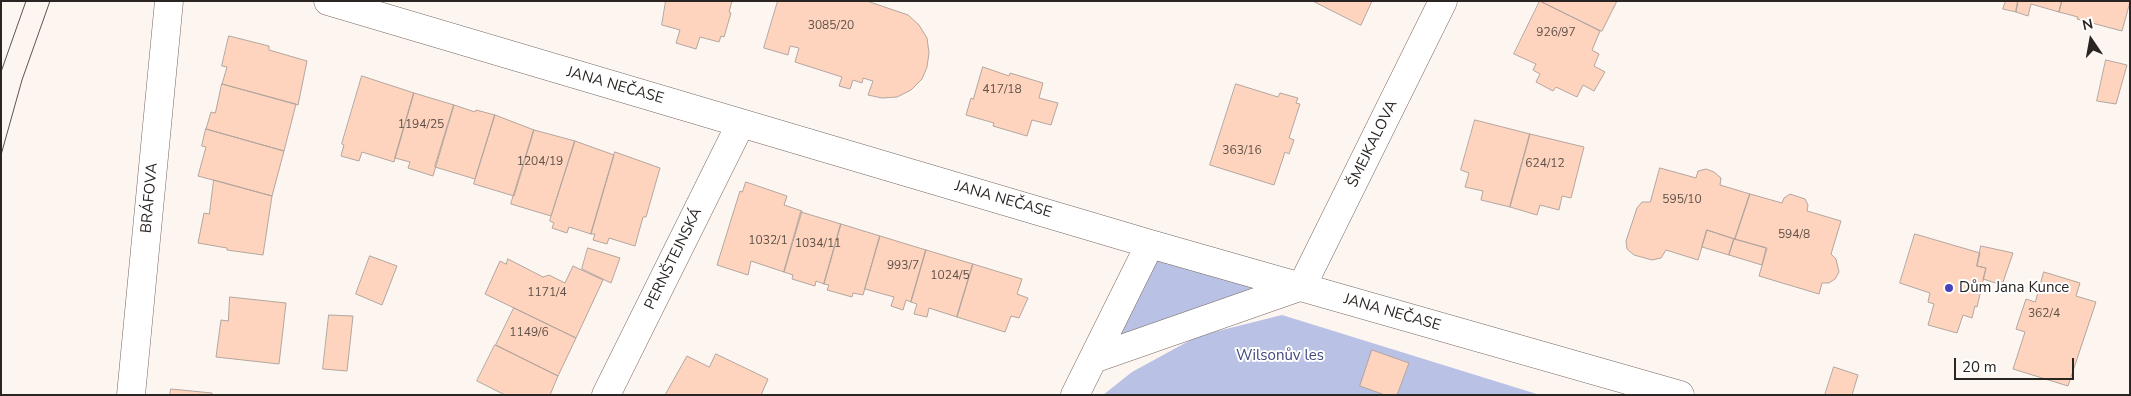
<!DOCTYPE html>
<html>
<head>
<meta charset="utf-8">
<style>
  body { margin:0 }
  #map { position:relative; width:2131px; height:396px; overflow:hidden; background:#fdf5f0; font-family:"Nunito Sans",sans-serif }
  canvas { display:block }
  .frame { position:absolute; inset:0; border:2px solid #2a2522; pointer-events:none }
  .north { position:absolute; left:2066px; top:15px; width:50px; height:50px; -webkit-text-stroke:4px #fff; paint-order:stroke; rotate:348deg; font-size:14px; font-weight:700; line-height:20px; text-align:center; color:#2a2522 }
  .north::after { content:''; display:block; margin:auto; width:18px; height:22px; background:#2a2522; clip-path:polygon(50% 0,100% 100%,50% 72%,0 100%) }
  .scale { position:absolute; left:1954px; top:358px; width:120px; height:22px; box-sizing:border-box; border:2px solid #2a2522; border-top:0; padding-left:6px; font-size:15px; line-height:18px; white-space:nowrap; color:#2a2522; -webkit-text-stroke:4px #fff; paint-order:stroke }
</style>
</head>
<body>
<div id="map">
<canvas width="2131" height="396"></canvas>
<div class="frame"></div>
<div class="north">N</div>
<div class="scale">20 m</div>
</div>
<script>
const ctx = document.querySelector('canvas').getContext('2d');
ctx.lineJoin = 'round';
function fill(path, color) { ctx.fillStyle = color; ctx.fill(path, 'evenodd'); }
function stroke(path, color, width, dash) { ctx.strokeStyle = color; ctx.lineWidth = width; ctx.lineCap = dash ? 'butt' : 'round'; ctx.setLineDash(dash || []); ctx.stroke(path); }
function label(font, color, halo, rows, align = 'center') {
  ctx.font = font + ' "Nunito Sans",sans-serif'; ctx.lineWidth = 4; ctx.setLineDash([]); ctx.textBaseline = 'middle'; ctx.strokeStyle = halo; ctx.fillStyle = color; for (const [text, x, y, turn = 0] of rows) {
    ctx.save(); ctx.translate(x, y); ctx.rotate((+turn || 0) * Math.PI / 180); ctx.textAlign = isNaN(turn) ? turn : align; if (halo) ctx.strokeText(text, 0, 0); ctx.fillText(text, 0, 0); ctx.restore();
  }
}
fill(new Path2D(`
  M1157,259L1258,289L1111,344Z
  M1282,315L1540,395H1103L1132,372L1198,336Z`), '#b9c1e5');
const building = new Path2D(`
  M666,1H732L729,12L731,13L724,37L721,36L719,42L700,37L696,49L676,43L680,30L662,25Z
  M778,1H867L908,15L919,25L927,38L929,53L927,67L922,79L911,90L897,97L882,98L868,95L873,81L863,78L862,83L853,80L850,89L839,86L842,77L795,62L799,48L790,46L788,55L764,48Z
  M1313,1H1372L1361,25Z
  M1540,1H1617L1602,31Z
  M1540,1L1600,31L1592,50L1599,54L1594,66L1605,72L1594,91L1583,85L1577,97L1556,87L1553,91L1536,82L1540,74L1533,70L1536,64L1514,54Z
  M2006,1H2018L2016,12L2003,9Z
  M2018,1H2062L2059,12L2031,4L2028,16L2016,12Z
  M2062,1H2130V2L2122,31L2077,19L2078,17L2059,12Z
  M229,36L269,46V50L307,61L298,105L222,84L227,67L222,66Z
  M2106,60L2127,65L2116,104L2097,101Z
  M983,67L1009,76L1010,73L1043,83L1039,98L1058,103L1051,125L1032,120L1027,136L993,126L994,123L966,115L971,98L973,99Z
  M362,76L414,93L394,162L362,152L359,161L341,156L344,145L342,144Z
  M222,84L296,104L284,151L206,129L211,112L215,113Z
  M1236,84L1278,97L1280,93L1298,98L1296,103L1300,104L1289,138L1294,140L1289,154L1285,152L1274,185L1210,165Z
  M414,93L454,105L433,176L408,168L410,162L395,158Z
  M454,105L475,112L476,110L495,115L475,179L435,167Z
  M495,115L534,130L514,196L474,184Z
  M1475,120L1530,134L1510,207L1481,200L1483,191L1465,187L1469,173L1461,170Z
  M206,129L284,151L272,196L198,176L206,147L202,146Z
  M534,130L575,141L551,216L511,204Z
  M1530,134L1584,147L1571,198L1562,196L1559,210L1540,205L1537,215L1510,207Z
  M575,141L614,155L591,234L569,227L567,233L552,228L554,223L550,221Z
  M615,152L660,168L646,217H643L635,246L609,238L607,244L593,240L595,234H591Z
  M1660,168L1696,178L1698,171L1706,169L1714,172L1721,178L1720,185L1750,194L1735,239L1707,230L1698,260L1666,250L1661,258L1652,260L1634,255L1627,249L1626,241L1637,208L1642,202H1650Z
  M214,180L272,196L263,255L227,250V248L198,243L204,213L209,214Z
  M746,182L787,196L784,205L802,211L784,272L751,261L748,275L717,265L740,191L742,192Z
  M1750,194L1782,203L1784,198L1790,194L1805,199L1808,205L1807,211L1841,221L1831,254L1836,259L1839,272L1835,279L1829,283H1822L1819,294L1759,276L1767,248L1735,239Z
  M801,212L841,224L824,284L816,281L815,286L792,279L793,275L784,272Z
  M841,224L880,236L863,295L853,293L852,297L827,290L829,285L824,284Z
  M1707,230L1734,239L1729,255L1702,247Z
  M1915,234L1980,253L1977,266L1986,268L1977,307L1975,306L1972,318L1963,315L1957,333L1928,325L1934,304L1928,302L1930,293L1900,283Z
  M880,236L926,250L911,302L906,300L903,310L891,306L894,297L865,289Z
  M1734,239L1766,248L1762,265L1729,255Z
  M1981,246L2013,253L2002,285L1983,279L1986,268L1977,266Z
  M588,248L620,258L611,283L582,269Z
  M926,250L973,264L957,317L929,308L927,317L914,314L917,304L911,302Z
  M370,256L397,266L382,305L356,294Z
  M508,259L543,277L549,275L565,283L573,266L603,280L576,338L485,294L500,261L506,264Z
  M973,264L1022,279L1017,294L1028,298L1019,318L1011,316L1005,332L957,317Z
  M2044,272L2080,283L2076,296L2096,302L2068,386L2013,369L2025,332L2016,329L2026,299L2035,302Z
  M230,297L286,303L279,364L216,357L221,320L228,321Z
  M514,308L576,338L558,376L496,345Z
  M329,315L353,316L347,371L323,369Z
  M495,345L558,376L550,395H505L477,381Z
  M1372,350L1409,363L1397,395H1385L1360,386Z
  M716,354L768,379L761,395H665L687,356L709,367Z
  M1834,367L1858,375L1852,395H1825Z
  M171,389L212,393V395H170Z`);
fill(building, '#fed4be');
stroke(building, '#b3a69f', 1);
const minor = new Path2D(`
  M328,1L1150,244L1680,395
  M1302,286L1443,1
  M1093,359L1302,286
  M131,395L169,1
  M606,395L741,123
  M1075,395L1150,244`);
stroke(minor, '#766963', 29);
stroke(minor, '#fff', 28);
stroke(new Path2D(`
  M1,72L26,1
  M1,155L22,80L50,1`), '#5a5450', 1);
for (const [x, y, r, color] of [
  [1949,288,5,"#4345ba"]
]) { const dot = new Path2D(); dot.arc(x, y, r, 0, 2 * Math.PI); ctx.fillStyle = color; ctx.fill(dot); stroke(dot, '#fff', 2); }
label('12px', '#5f5149', null, [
  ["3085/20",831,26],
  ["926/97",1556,33],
  ["417/18",1002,90],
  ["1194/25",421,125],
  ["363/16",1242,151],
  ["1204/19",540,162],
  ["624/12",1545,164],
  ["595/10",1682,200],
  ["594/8",1794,235],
  ["1032/1",768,241],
  ["1034/11",818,244],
  ["993/7",903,266],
  ["1024/5",950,276],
  ["1171/4",547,293],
  ["362/4",2044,314],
  ["1149/6",529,333]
]);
label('15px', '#2a2522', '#fff', [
  ["JANA NEČASE",615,86,16],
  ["ŠMEJKALOVA",1373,144,-64],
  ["BRÁFOVA",150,198,-85],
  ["JANA NEČASE",1003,200,16],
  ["PERNŠTEJNSKÁ",674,259,-64],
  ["JANA NEČASE",1392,313,16]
]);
label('15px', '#2a2522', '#fff', [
  ["Dům Jana Kunce",1959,288]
], 'left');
label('15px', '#41487c', '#fff', [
  ["Wilsonův les",1280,356]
]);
</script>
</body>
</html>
